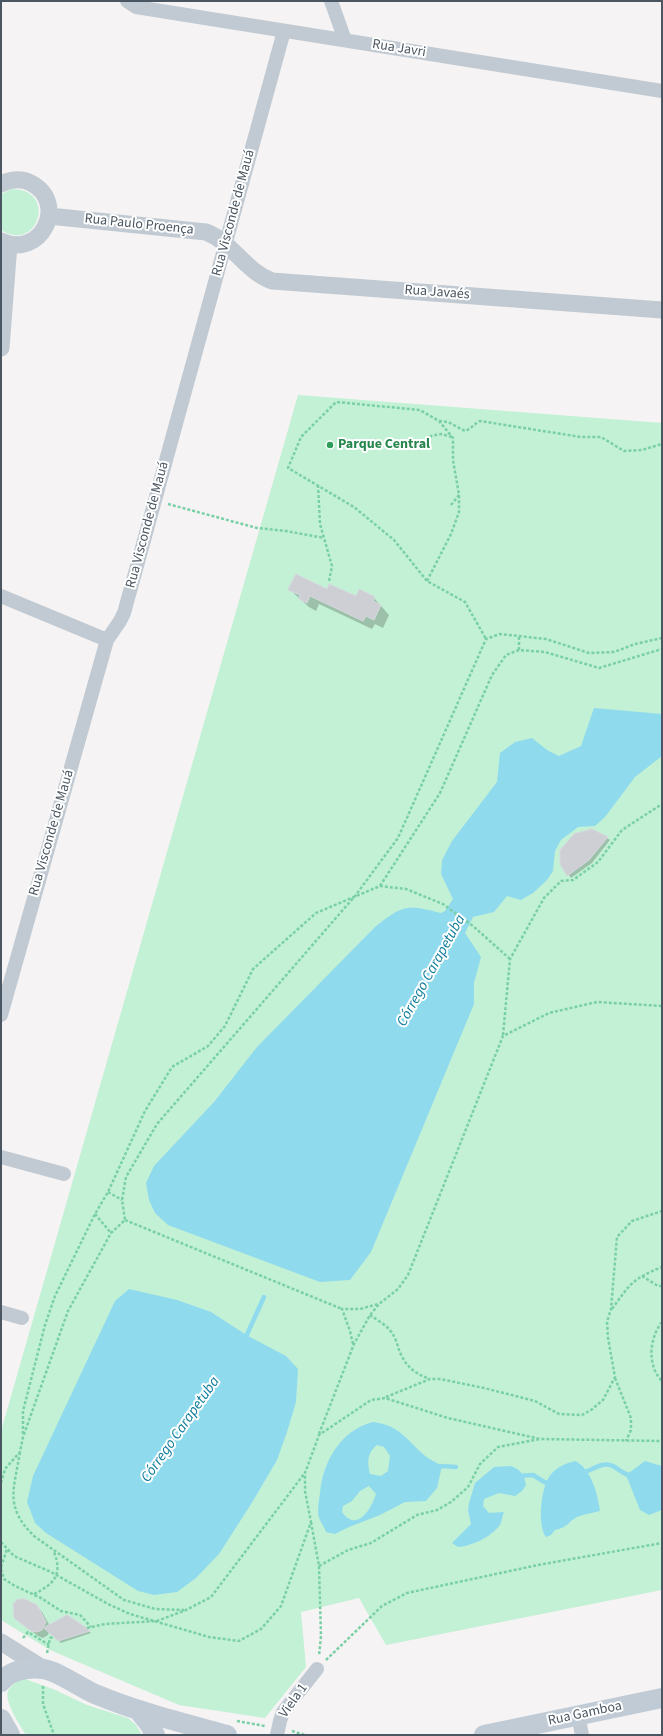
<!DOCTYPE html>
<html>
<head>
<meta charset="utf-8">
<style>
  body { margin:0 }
  #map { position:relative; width:663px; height:1736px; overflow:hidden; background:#f5f3f3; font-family:"Source Sans 3",sans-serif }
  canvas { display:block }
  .frame { position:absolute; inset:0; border:2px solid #4a5661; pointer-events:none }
</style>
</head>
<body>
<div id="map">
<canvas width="663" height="1736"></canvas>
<div class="frame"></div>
</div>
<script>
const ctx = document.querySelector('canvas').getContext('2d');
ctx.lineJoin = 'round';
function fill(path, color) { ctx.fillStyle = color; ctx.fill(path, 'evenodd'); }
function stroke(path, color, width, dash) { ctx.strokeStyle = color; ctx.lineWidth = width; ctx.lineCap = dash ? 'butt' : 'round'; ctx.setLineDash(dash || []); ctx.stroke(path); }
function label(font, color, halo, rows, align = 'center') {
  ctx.font = font + ' "Source Sans 3",sans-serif'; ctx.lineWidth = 4; ctx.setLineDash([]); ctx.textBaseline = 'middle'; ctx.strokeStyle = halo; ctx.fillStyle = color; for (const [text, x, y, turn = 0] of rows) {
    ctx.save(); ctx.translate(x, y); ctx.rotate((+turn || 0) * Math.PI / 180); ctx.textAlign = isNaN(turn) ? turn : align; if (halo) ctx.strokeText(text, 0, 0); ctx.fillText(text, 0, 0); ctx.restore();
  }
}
fill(new Path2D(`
  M12,189C58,189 38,254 1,230V194Z
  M298,395L662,423V1590L386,1645L359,1598L301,1612L306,1667L265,1718L179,1705L50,1650L1,1620V1431Z
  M22,1678L53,1689L87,1705L128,1718L136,1725L142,1735H26C20,1725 4,1702 8,1691C10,1686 18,1681 22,1678Z`), '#c3f1d5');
fill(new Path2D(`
  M594,708L662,714V756L635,777L605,817L595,826L578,827L561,840L555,851L553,871L547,880L533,893L521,900L507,896L494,912L473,917L465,933L481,957L474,983V1004L371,1252L350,1280L320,1282L168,1225L155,1213L149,1200L146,1183L154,1166L214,1102L257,1047L375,927C402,905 407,904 441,913L445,911L453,899L441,874L442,860L452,841L497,782L500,753L515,742L532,738L547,750L559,756L581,746Z
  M129,1289L177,1300L211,1312L248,1336L286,1356L298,1369L296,1402L287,1432L277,1460L253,1501L219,1554L196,1578L177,1592L154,1595L138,1591L46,1533L35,1523L27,1502L33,1476L115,1301Z
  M373,1422C400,1426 404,1437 423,1454C428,1459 436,1462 442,1466L437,1488L426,1501L405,1502L380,1515L349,1527L335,1534L326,1532C324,1527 321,1522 319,1518C317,1511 319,1500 320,1493C323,1461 341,1430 373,1422ZM377,1445L384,1447L390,1456L388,1471L381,1476L370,1474C367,1462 367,1453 377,1445ZM369,1486L376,1494C371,1509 357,1533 342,1512L343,1506L352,1501L360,1491Z
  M575,1461C591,1468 598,1495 600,1511C593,1513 584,1514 577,1517C568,1522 567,1528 555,1530L551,1535L546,1537C537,1525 541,1489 549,1477C556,1467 564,1464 575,1461Z
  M645,1461L662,1466V1510L649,1515L640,1510L626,1475Z
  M511,1466C521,1470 524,1474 526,1485L522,1491L515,1496L499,1493L484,1499L483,1506L489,1513L504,1512C502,1516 502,1521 500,1525C491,1537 472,1546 458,1547L452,1543L471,1524L468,1510L469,1503L475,1483L494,1467Z`), '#90daee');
fill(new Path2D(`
  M289,589L327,590L356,598H374L389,615L383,628L375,624L372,629L319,604L316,611L309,607Z
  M607,838L610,840L592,863L571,878L561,864Z
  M36,1606L42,1612L50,1626L67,1616L91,1633L61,1643L49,1632L48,1635L43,1638L38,1636L15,1618Z`), '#0003');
stroke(new Path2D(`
  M244,1341L264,1297
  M438,1467L442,1466L456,1467
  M582,1473C591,1471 601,1462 610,1465C618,1467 622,1475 631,1475
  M518,1476L533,1475L546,1483L552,1481`), '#90daee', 4.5);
const building = new Path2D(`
  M296,574L327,589L329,584L356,596L359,589L375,597L373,601L381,605L374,620L366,616L363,621L310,596L307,603L299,599L300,595L288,590Z
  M592,829L608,837L589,860L567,876L560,864V850L574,834Z
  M18,1599H25L37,1605L46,1622L42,1630L37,1632L31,1631L14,1618L13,1604Z
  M67,1615L87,1628L90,1631L58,1641L44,1628Z`);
fill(building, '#cdcfd5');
stroke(building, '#d7d9de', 1);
stroke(new Path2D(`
  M439,421L448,422L465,431C471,429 474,424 480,421L581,437H601L624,451L642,450L662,444
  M425,446L431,436L441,434L452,437
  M318,485L320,524L332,566L329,581
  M168,504L257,528L286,531L324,538
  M451,505L459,495
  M427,581L451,534L459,512V495L453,460V438L439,421L420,410L336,402L301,437L288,468L354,507L394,540L427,581L465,602L486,639
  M519,650V636
  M380,886L440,793L492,675L506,655L519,650L545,652L599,668L662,649
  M503,1035L510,959L544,898L561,881L573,880L598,862L622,830L662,804
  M108,1192L122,1200
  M95,1214L111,1233
  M125,1220L342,1309
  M642,1276L658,1286H662
  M612,1309C630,1284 632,1279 662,1267
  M370,1315C377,1320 387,1325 392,1333C395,1337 397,1343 398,1347C404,1365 413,1373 430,1379
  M662,1322C649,1338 647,1366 662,1381
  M353,1344L350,1331L342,1309H360L378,1304
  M615,1378L631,1418V1430L626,1441
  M386,1397L430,1379H440L484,1388L535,1401L559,1414L582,1415L591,1410L603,1400L615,1377L608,1338L607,1322L611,1309L617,1237L632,1221L662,1211
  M23,1434V1411L45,1325L55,1296L95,1214L108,1192L145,1111L172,1067L208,1046L225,1026L253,969L316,913L380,886L406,889L443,904L473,926L510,959
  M319,1434L354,1344L370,1315L379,1304L398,1289L408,1275L503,1036L549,1013L597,1002L662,1006
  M20,1452C14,1490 4,1506 34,1536L124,1600L155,1609L184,1610
  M1,1483L5,1469L20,1452L23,1437L68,1311L111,1233L125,1220L122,1200L126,1177L157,1124L355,896L398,838L486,639L500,634L546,639L589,653L614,652L635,644L662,638
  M311,1522L319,1566L321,1636L319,1656
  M1,1542L14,1556L51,1572L108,1604L130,1614L209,1637L239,1641L261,1629L281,1606L311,1522L305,1491V1473L319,1435L371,1400L385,1398L448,1418L540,1439L662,1441
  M319,1566L348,1550L371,1543L417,1515L437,1510L451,1502L468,1487L480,1464L498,1447L540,1439
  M1,1567L7,1549
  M1,1569L4,1579L15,1586L41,1598L61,1611L80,1615L91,1627
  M34,1594C54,1584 63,1575 54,1552
  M87,1628L105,1624L157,1621L186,1610L211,1597L304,1474
  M23,1638L28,1632L49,1645
  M47,1653L50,1638L53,1637
  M326,1660L382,1606L407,1593L538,1565L662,1543
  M43,1686V1704L54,1735
  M237,1721L265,1726
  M292,1731L305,1735`), '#7ad0a6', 2.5, [3, 2]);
stroke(new Path2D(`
  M127,1L136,7L662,91
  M331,1L345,40
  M1,596L107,640
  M1,1015L107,640L120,621L124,613L284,31
  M1,1157L64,1174
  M1,1312L22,1318
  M578,1715L582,1735
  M277,1735L280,1721L283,1712L317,1669`), '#c1cad2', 14);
stroke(new Path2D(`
  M1,184C11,179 21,178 31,183C69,203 41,260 1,241
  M49,216L206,232C232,242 245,271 272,281L662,310
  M1,348L9,244
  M1,1642L44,1669`), '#c1cad2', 17);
stroke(new Path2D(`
  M1,1682C10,1670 29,1667 43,1669C58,1671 81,1688 95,1694C138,1712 183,1723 227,1735
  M139,1711L150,1725L155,1735
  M1,1719L10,1735
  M484,1735L662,1698`), '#c1cbd6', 20);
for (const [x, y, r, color] of [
  [330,445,4,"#2e9e5b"]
]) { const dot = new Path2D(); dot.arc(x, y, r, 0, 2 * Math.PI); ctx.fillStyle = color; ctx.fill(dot); stroke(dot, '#fff', 1.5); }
label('14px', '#4a5661', '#fff', [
  ["Rua Javri",399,49,9],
  ["Rua Visconde de Mauá",234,213,-75],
  ["Rua Paulo Proença",139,225,6],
  ["Rua Javaés",437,293,4],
  ["Rua Visconde de Mauá",148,525,-75],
  ["Rua Visconde de Mauá",52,833,-74],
  ["Viela 1",294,1701,-55],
  ["Rua Gamboa",585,1714,-12]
]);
label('bold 14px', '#27864d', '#fff', [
  ["Parque Central",338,445]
], 'left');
label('italic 15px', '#0c7c9b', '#fff', [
  ["Córrego Carapetuba",432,971,-61],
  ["Córrego Carapetuba",181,1430,-55]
]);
</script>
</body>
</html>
